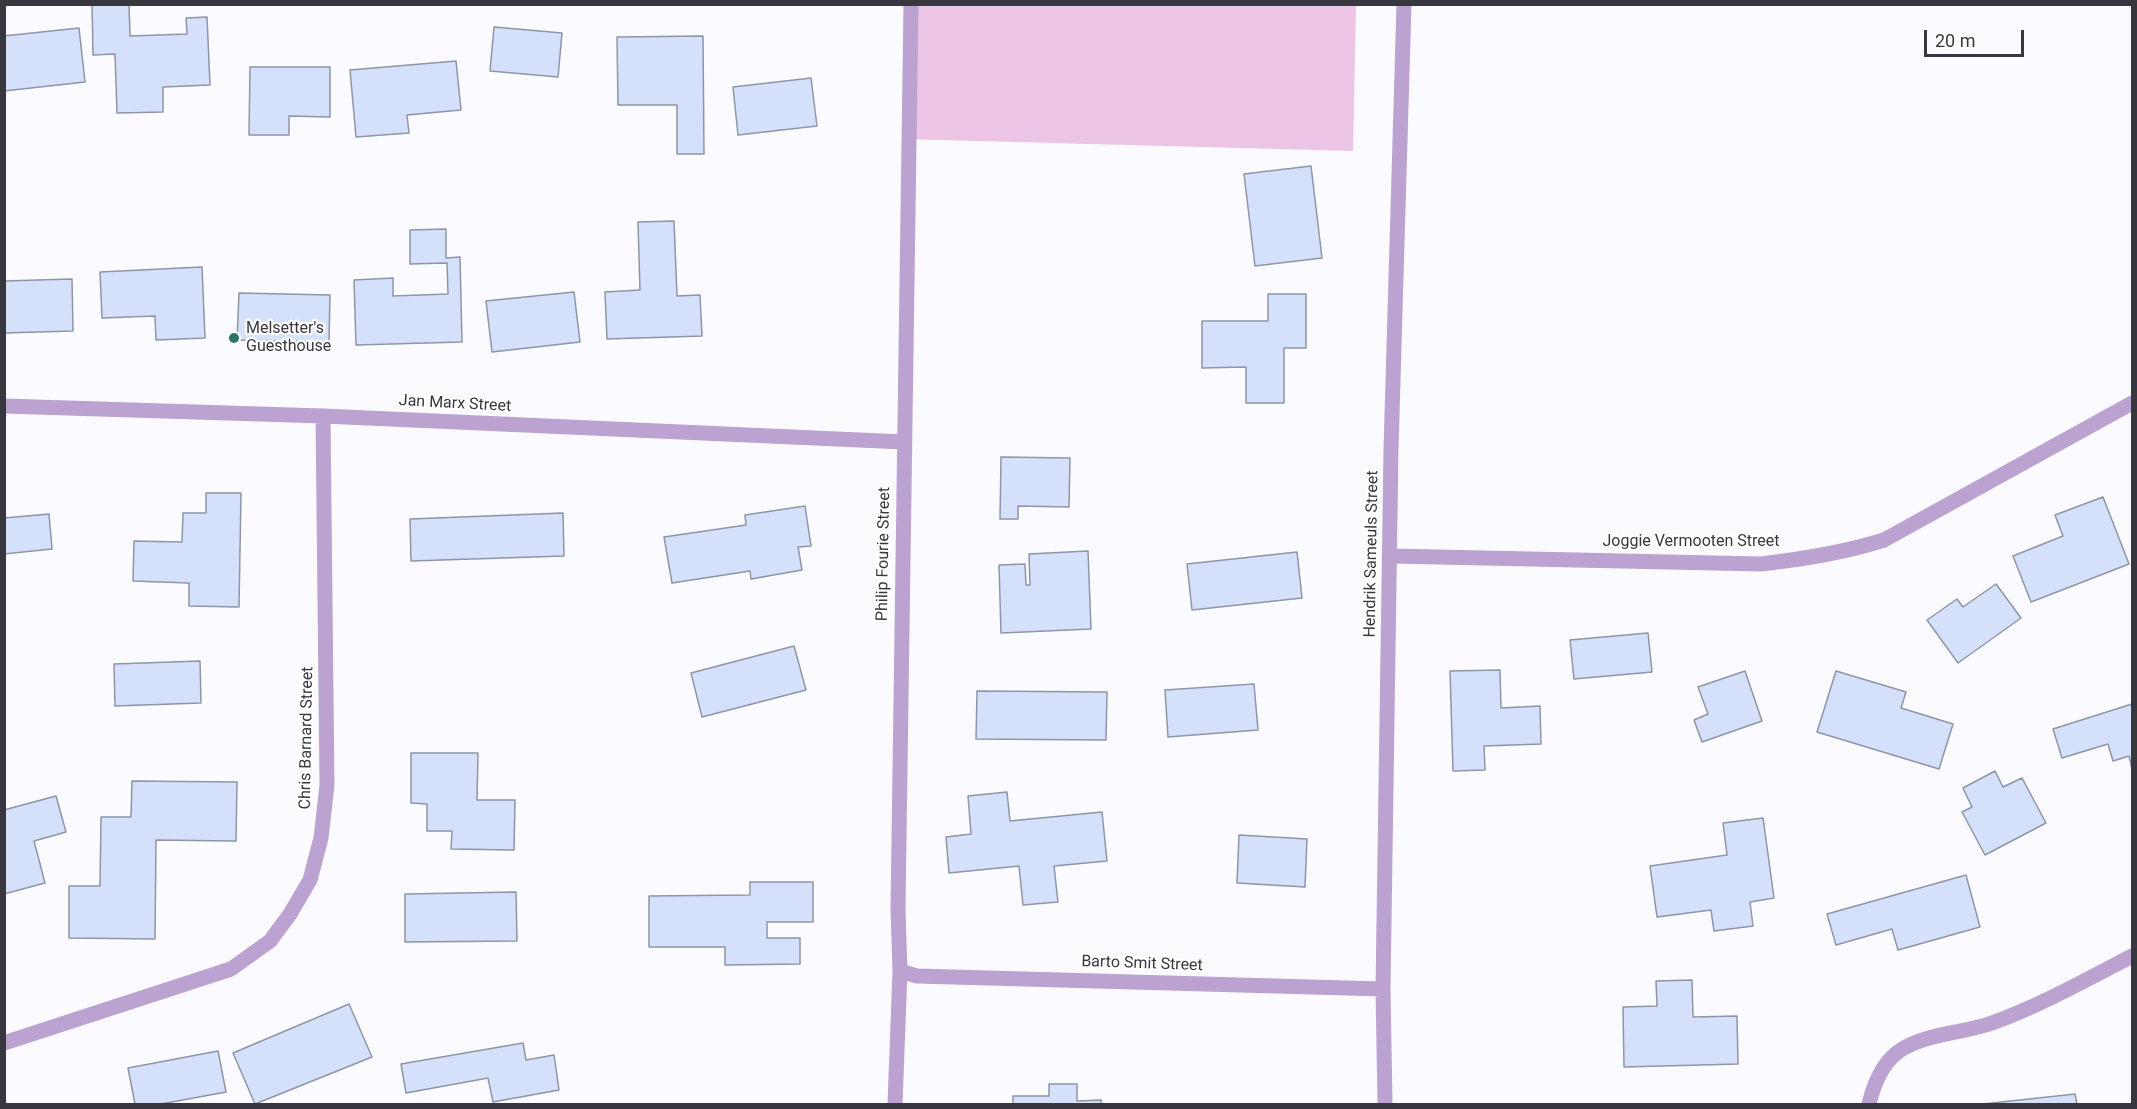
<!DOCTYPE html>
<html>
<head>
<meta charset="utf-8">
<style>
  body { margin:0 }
  #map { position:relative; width:2137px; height:1109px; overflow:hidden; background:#fbfbff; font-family:Roboto,sans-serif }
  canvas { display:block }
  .frame { position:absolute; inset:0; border:6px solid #38373f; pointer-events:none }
  .scale { position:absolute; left:1924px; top:30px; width:100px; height:27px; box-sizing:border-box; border:3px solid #38373f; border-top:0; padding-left:8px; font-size:18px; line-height:21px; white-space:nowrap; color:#38373f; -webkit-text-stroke:4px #fff; paint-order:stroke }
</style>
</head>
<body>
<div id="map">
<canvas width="2137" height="1109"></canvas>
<div class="frame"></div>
<div class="scale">20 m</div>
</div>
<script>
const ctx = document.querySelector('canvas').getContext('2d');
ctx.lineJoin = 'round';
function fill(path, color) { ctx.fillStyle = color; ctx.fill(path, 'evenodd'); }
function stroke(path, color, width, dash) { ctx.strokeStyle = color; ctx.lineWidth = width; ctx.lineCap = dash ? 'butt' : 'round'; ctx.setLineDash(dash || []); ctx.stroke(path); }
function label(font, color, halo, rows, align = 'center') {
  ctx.font = font + ' Roboto,sans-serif'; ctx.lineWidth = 4.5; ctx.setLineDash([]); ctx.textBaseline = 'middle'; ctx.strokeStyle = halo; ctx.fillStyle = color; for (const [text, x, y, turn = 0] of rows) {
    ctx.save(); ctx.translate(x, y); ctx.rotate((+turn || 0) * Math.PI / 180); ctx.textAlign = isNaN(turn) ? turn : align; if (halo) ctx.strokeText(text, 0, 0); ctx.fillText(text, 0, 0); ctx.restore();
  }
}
fill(new Path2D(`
  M905,5H1356L1353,151L902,139Z`), '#ecc4e6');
const building = new Path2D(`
  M92,4H129L130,36L187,34L186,18L207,17L210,85L163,87V112L117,113L115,54L93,55Z
  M494,27L562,33L558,77L490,71Z
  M79,28L85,82L4,91V36Z
  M703,36L704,154H677V105H618L617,37Z
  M456,61L461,110L407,115L409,133L356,137L350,70Z
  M250,67H330V117L289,116V135H249Z
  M811,78L817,126L738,135L733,87Z
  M1311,166L1322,258L1255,266L1244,174Z
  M674,221L677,296L700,295L702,336L607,339L605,292L640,290L638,222Z
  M446,229V258L460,257L462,342L356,345L354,280L393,278V296L448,294L447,263L410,264V230Z
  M202,267L205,338L156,340L155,316L102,318L100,272Z
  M72,279L73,331L4,333V281Z
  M574,292L580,342L492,352L486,301Z
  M239,293L330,295L329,342L237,340Z
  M1268,294H1306V348H1284V403H1246V367L1202,368V321H1268Z
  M1001,457L1070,458L1069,507L1018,506V519H1000Z
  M206,493H241L239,607L189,606V583L133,581L134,541L182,542L183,513H206Z
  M2103,497L2129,564L2031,602L2013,556L2063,536L2055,515Z
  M805,506L811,546L798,547L802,570L751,579L750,571L672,583L664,537L746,525L745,515Z
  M563,513L564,556L411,561L410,519Z
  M49,514L52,549L4,554V518Z
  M1088,551L1091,629L1001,633L999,565L1025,564L1026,585H1030L1029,554Z
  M1297,552L1302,598L1192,610L1187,564Z
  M1996,584L2021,618L1958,663L1927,620L1957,599L1963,607Z
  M1648,633L1652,672L1574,679L1570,640Z
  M794,646L806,690L702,717L691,673Z
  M200,661L201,703L115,706L114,664Z
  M1500,670L1501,708L1540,706L1541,744L1484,746L1485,770L1453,771L1450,671Z
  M1745,671L1762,721L1702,742L1694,720L1708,714L1698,687Z
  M1836,671L1906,692L1901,708L1953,724L1939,769L1817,732Z
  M1254,684L1258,730L1168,737L1165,690Z
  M977,691L1107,692L1106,740L976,739Z
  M2132,704V769L2129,756L2113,761L2108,744L2062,758L2053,729Z
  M411,753H478L477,800H515L514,850L451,849L452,831H427V804L411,803Z
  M1995,771L2003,787L2022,778L2046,823L1985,855L1962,812L1972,807L1963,788Z
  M132,781L237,782L236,841L156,840L155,939L69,938V886H100L101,817H131Z
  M1007,792L1010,821L1102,812L1107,861L1054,866L1058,902L1023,905L1019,866L949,873L946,837L971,834L968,796Z
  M56,796L66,832L34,841L45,883L4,894V810Z
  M1763,818L1774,898L1750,902L1753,926L1714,931L1711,910L1657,917L1650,866L1727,855L1723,823Z
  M1239,835L1307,839L1305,887L1237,883Z
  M1966,875L1980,927L1898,950L1892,929L1836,945L1827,914Z
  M750,882H813V922H767V938H800V964L725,965V947H649V896L750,895Z
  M516,892L517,941L405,942V894Z
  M1692,980L1693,1017L1737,1016L1738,1064L1624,1067L1623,1007L1657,1006L1656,981Z
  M349,1004L372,1057L255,1104L233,1053Z
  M523,1043L526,1060L554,1055L559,1090L493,1102L488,1078L406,1093L401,1064Z
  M218,1051L226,1092L161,1104H135L128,1068Z
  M1049,1084H1077V1101L1101,1100V1104H1013V1096H1049Z
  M2075,1094L2077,1104H1983Z`);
fill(building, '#d5e0fb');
stroke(building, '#8e95a6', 1.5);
stroke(new Path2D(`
  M4,406L323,416L904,442
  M1391,556L1761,564C1803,559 1843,553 1884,540L2132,403
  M900,971L917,976L1383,989
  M4,1043L231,969L270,941L290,914L310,880L321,838L327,785L323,416
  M895,1104L900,971L898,909L911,4
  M1385,1104L1383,989L1391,449L1404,4
  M1869,1104C1874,1083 1884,1059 1904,1048C1930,1033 1964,1033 1992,1023C2041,1005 2086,980 2132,956`), '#bca2d0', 15);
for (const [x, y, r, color] of [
  [234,338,6,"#2d7368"]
]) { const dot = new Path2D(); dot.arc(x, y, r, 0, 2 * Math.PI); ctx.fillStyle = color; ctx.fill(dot); stroke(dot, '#fff', 2); }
label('16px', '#38373f', '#fff', [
  ["Melsetter's",246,329],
  ["Guesthouse",246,347]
], 'left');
label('16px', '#38373f', '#fff', [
  ["Jan Marx Street",455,404,3],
  ["Joggie Vermooten Street",1691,542],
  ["Philip Fourie Street",884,554,-89],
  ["Hendrik Sameuls Street",1372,554,-89],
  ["Chris Barnard Street",307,738,-89],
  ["Barto Smit Street",1142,964,2]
]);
</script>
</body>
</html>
